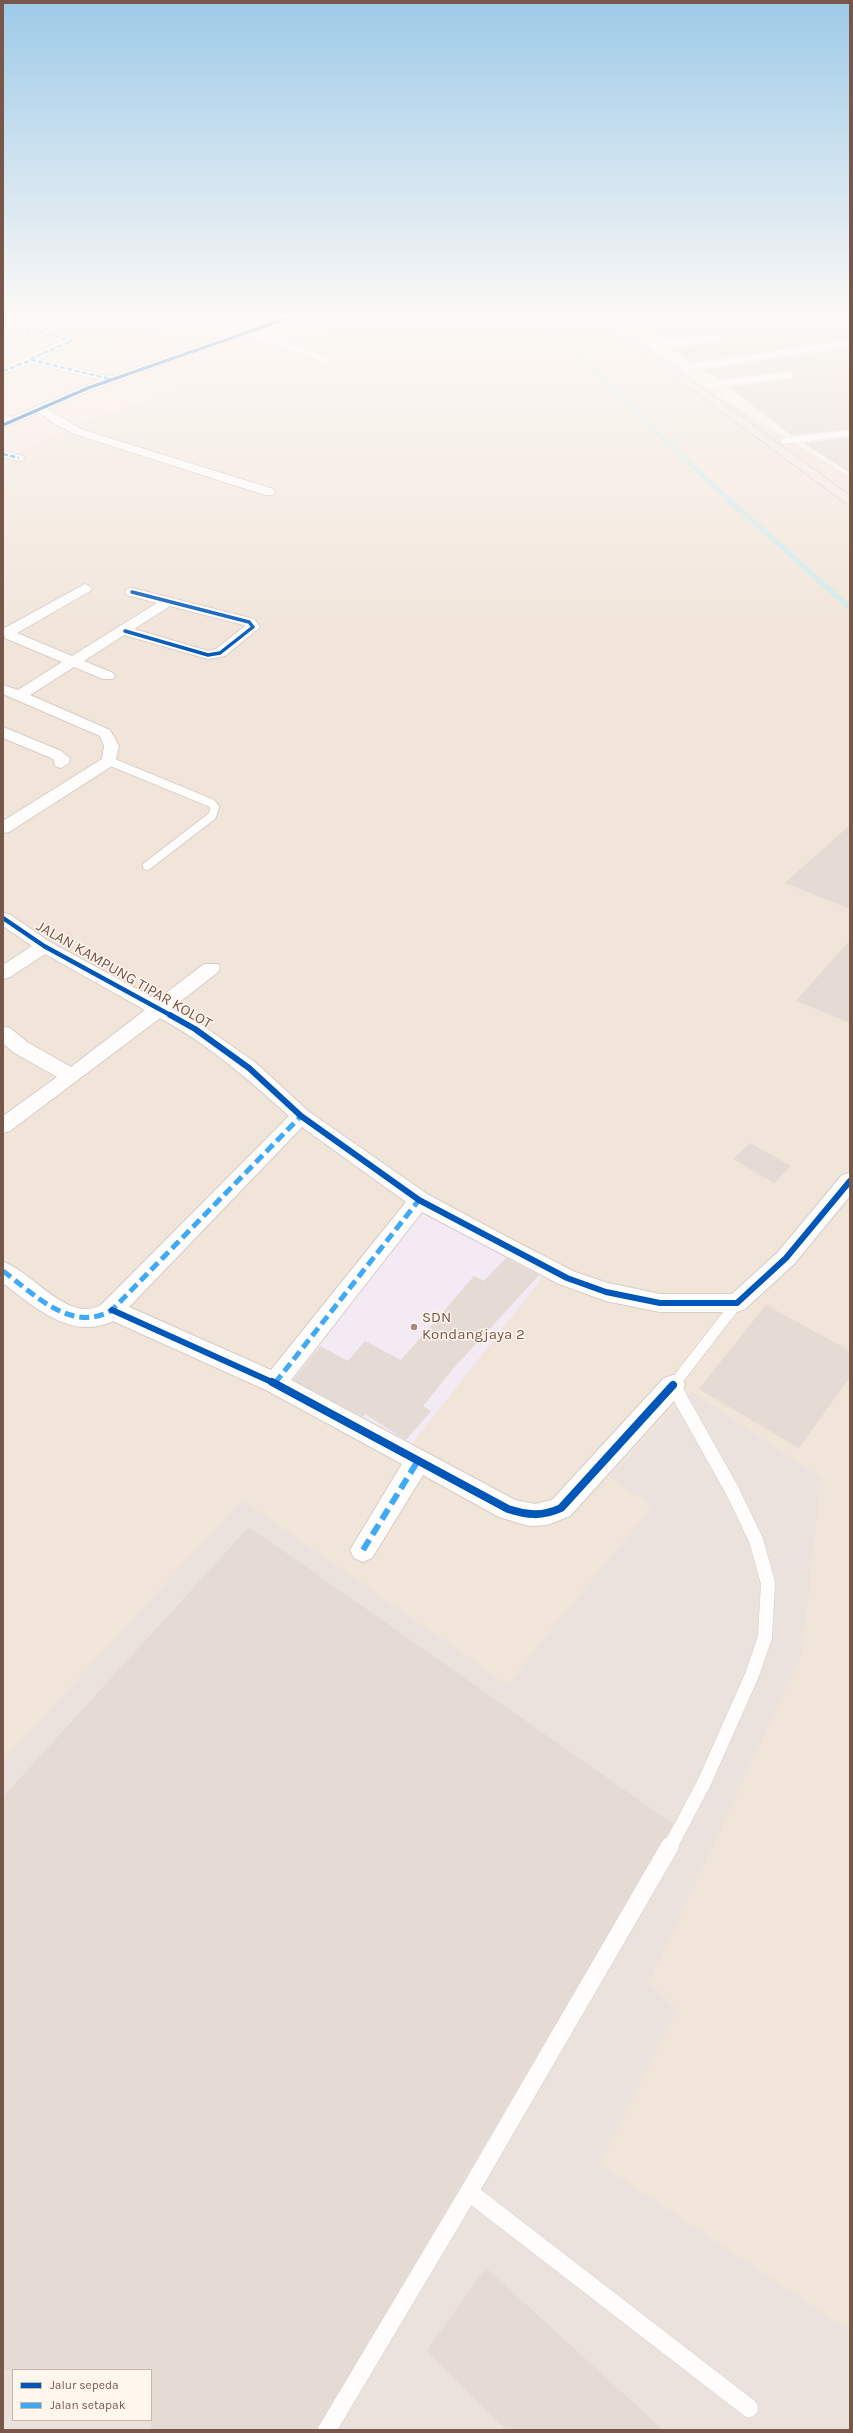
<!DOCTYPE html>
<html>
<head>
<meta charset="utf-8">
<style>
  body { margin:0 }
  #map { position:relative; width:853px; height:2433px; overflow:hidden; background:#f8f2ec; font-family:Karla,sans-serif }
  canvas { display:block }
  .frame { position:absolute; inset:0; border:4px solid #78564a; pointer-events:none }
  .legend { position:absolute; left:12px; top:2369px; width:140px; height:52px; box-sizing:border-box; background:#fff7ee; border:1px solid #c9b7ac; margin:0; padding:5px 7px; list-style:none; font-size:12px; color:#78564a }
  .legend li { display:flex; align-items:center; gap:8px; height:20px }
  .legend b { width:20px; border:1px solid #c9b7ac }
</style>
</head>
<body>
<div id="map">
<canvas width="853" height="2433"></canvas>
<div class="frame"></div>
<ul class="legend">
<li><b style="height:5px;background:#0057b8"></b>Jalur sepeda</li>
<li><b style="height:5px;background:#3fa9f5"></b>Jalan setapak</li>
</ul>
</div>
<script>
const ctx = document.querySelector('canvas').getContext('2d');
ctx.lineJoin = 'round';
function fill(path, color) { ctx.fillStyle = color; ctx.fill(path, 'evenodd'); }
function stroke(path, color, width, dash) { ctx.strokeStyle = color; ctx.lineWidth = width; ctx.lineCap = dash ? 'butt' : 'round'; ctx.setLineDash(dash || []); ctx.stroke(path); }
function label(font, color, halo, rows, align = 'center') {
  ctx.font = font + ' Karla,sans-serif'; ctx.lineWidth = 3; ctx.setLineDash([]); ctx.textBaseline = 'middle'; ctx.strokeStyle = halo; ctx.fillStyle = color; for (const [text, x, y, turn = 0] of rows) {
    ctx.save(); ctx.translate(x, y); ctx.rotate((+turn || 0) * Math.PI / 180); ctx.textAlign = isNaN(turn) ? turn : align; if (halo) ctx.strokeText(text, 0, 0); ctx.fillText(text, 0, 0); ctx.restore();
  }
}
fill(new Path2D(`
  M3,316H589L850,477V2430H3ZM13,2370H151V2420H13Z`), '#f1e4d9');
fill(new Path2D(`
  M200,316H384L81,423L3,458V392L27,380Z`), '#f8e6e0');
fill(new Path2D(`
  M692,1391L821,1478L802,1654L649,1983L677,2010L600,2164L850,2331V2430H3V1761L242,1500L508,1685L544,1638L653,1506L609,1477ZM13,2370H151V2420H13Z`), '#ebe2dd');
fill(new Path2D(`
  M422,1208L547,1272L408,1449L280,1382Z`), '#f3eaf4');
stroke(new Path2D(`
  M539,316L689,463L727,498`), '#cdeae9', 4);
stroke(new Path2D(`
  M726,497L850,608`), '#cdeae9', 5);
fill(new Path2D(`
  M704,316H844L845,329L850,332V339L691,363L671,349L719,341L722,338L721,334L668,340L649,330L701,320Z
  M850,347V429L792,436L729,387L791,379L794,375L791,371L719,379L702,370Z
  M850,437V473L803,443Z
  M850,825V909L785,883Z
  M850,940V1023L796,1001Z
  M750,1143L791,1166L774,1183L733,1159Z
  M506,1258L539,1275L452,1370L423,1406L431,1411L406,1440L365,1414L363,1417L293,1380L320,1346L348,1361L365,1341L401,1360L474,1276L484,1281Z
  M766,1305L850,1351V1377L799,1448L699,1389Z
  M249,1527L673,1824L317,2430H151V2370H3V1797Z
  M486,2268L663,2430H506L427,2350Z`), '#e5dad4');
const laneFar4 = new Path2D(`
  M629,329L700,316
  M249,332L328,360
  M654,346L718,337
  M685,368L850,343
  M707,385L790,375
  M784,441L850,433`);
const laneFar3 = new Path2D(`
  M109,761L211,803L215,807L212,816L147,866`);
const laneFar2 = new Path2D(`
  M675,1383L737,1303`);
const laneFar1 = new Path2D(`
  M670,1847L704,1783L752,1675L765,1637L768,1583L756,1540L732,1490L673,1385L676,1382`);
const lane = new Path2D(`
  M469,2192L749,2408
  M327,2430L469,2192L670,1846`);
const street = new Path2D(`
  M250,316H266L281,322L276,325Z
  M3,320L77,341L39,359L116,378L117,380L112,383L33,363L3,374V367L62,341L3,326Z
  M40,405L83,430L273,489L275,492L273,495H265L75,434L53,423L36,410V406Z
  M3,414L18,420L13,423L3,420Z
  M3,451L23,456L25,458L19,461L3,457Z
  M85,584L92,588L90,591L17,633L72,656L157,603L127,595L125,592L127,589L132,588L254,619L260,627L225,656L208,659L124,635L84,661L113,673L115,676L113,679H103L74,667L30,695L110,730L119,746L115,764L9,832L3,833V821L102,759L104,746L100,736L3,694V685L18,690L62,662L5,638L3,629ZM170,606L244,625L245,626L216,649L208,651L134,629Z
  M3,727L61,751L70,758L69,763L61,768L55,766L54,760L49,757L3,738Z
  M3,913L9,914L50,942L157,1000L204,964H218L220,968L218,972L172,1008L202,1025L256,1063L308,1111L427,1194L509,1238L575,1272L608,1283L660,1294H732L778,1252L842,1175L850,1173V1196L794,1264L745,1309L737,1312H660L606,1301L559,1284L422,1212L291,1380L515,1500L535,1504L552,1500L664,1378L673,1375L682,1378L685,1385L682,1392L570,1516L547,1525L529,1526L499,1517L423,1475L372,1558L363,1562L354,1558L350,1550L402,1464L266,1390L113,1321C72,1341 34,1307 3,1283V1262C32,1271 68,1324 101,1305L289,1116C248,1079 208,1044 160,1018L10,1131L3,1133V1116L57,1077L13,1052L3,1043V1027L10,1028L27,1042L71,1067L145,1010L45,954L10,977L3,979V965L32,946L3,926ZM302,1127L406,1202L271,1370L129,1307Z`);
const secondary = new Path2D(`
  M284,316H299L92,390L3,428V421L84,386Z`);
const highway = new Path2D(`
  M593,316H604L850,496V506Z`);
stroke(laneFar4, '#d7cec8', 6);
stroke(laneFar3, '#d7cec8', 10);
stroke(laneFar2, '#d7cec8', 12);
stroke(laneFar1, '#d7cec8', 15);
stroke(lane, '#d7cec8', 19);
stroke(street, '#d7cec8', 2);
stroke(secondary, '#d8cdc8', 2);
stroke(highway, '#dacfc9', 2);
stroke(laneFar4, '#fefdfc', 5.5);
stroke(laneFar3, '#fefdfc', 8);
stroke(laneFar2, '#fefdfc', 11);
stroke(laneFar1, '#fefdfc', 14);
stroke(lane, '#fefdfc', 18);
fill(street, '#fefdfc');
fill(secondary, '#fefdfc');
fill(highway, '#f2e7e4');
stroke(new Path2D(`
  M255,316L274,322
  M3,319L11,316
  M3,323L72,341L32,358V360
  M3,371L32,360L110,379
  M3,454L19,458`), '#3fa9f5', 2.5, [5, 2.5]);
stroke(new Path2D(`
  M3,1271C34,1294 72,1334 112,1310L301,1116
  M275,1383L419,1200`), '#3fa9f5', 5, [10, 5]);
stroke(new Path2D(`
  M275,1383L276,1382
  M363,1550L419,1459`), '#3fa9f5', 6, [12, 6]);
stroke(new Path2D(`
  M3,425L88,388L294,316`), '#0057b8', 3);
stroke(new Path2D(`
  M125,631L208,655L220,653L253,627L249,622L132,592`), '#0057b8', 3.5);
stroke(new Path2D(`
  M3,918L44,946L172,1016`), '#0057b8', 4.5);
stroke(new Path2D(`
  M170,1015L195,1029L249,1068L301,1116L419,1200L567,1278L606,1292L660,1303H737L786,1258L850,1181
  M112,1310L274,1383`), '#0057b8', 6);
stroke(new Path2D(`
  M272,1382L508,1509C527,1515 542,1517 561,1508L673,1385`), '#0057b8', 8);
const sky = ctx.createLinearGradient(0, 0, 0, 657);
sky.addColorStop(0, '#9dcae8');
sky.addColorStop(0.48, '#fcf9f6');
sky.addColorStop(1, '#fcf9f600');
ctx.fillStyle = sky;
ctx.fillRect(0, 0, 853, 657);
for (const [x, y, r, color] of [
  [414,1327,4,"#a58d83"]
]) { const dot = new Path2D(); dot.arc(x, y, r, 0, 2 * Math.PI); ctx.fillStyle = color; ctx.fill(dot); stroke(dot, '#fff7ee', 1.5); }
label('15px', '#78564a', '#fff7ee', [
  ["JALAN KAMPUNG TIPAR KOLOT",124,975,30]
]);
label('15px', '#78564a', '#fff7ee', [
  ["SDN",422,1318],
  ["Kondangjaya 2",422,1335]
], 'left');
</script>
</body>
</html>
